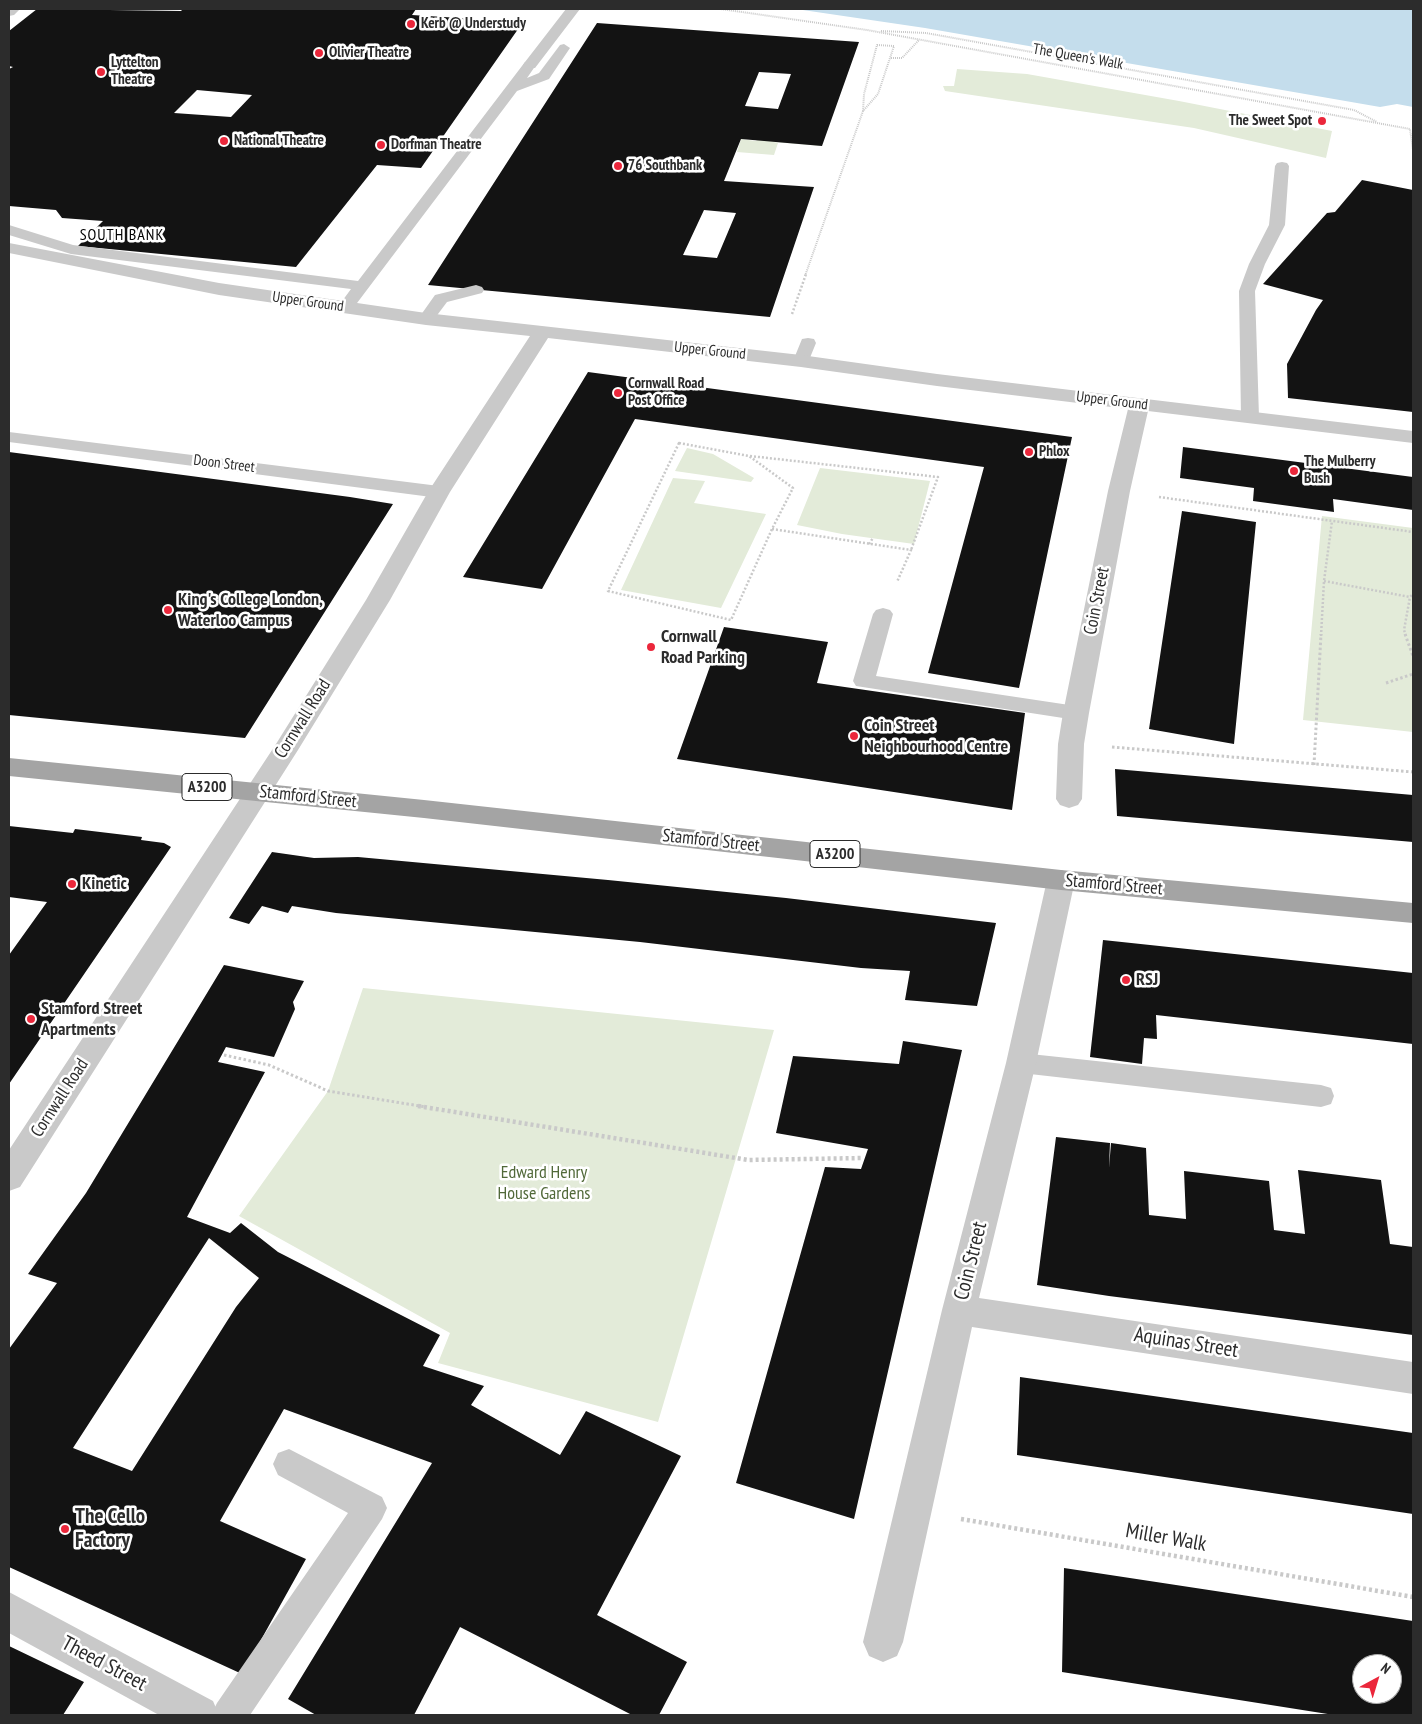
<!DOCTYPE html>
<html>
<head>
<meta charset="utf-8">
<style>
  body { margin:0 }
  #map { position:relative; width:1422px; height:1724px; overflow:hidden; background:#fff; font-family:"PT Sans Narrow",sans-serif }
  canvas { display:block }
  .frame { position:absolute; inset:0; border:10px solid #2c2c2c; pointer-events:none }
  .north { position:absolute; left:1352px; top:1654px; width:50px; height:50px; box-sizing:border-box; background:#fff; border:1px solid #ababab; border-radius:50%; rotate:39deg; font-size:14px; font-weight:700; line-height:20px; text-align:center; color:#2c2c2c }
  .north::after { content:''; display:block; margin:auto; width:18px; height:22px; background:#eb273b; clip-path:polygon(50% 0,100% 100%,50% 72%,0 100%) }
</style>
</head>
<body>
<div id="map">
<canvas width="1422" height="1724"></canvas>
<div class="frame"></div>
<div class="north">N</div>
</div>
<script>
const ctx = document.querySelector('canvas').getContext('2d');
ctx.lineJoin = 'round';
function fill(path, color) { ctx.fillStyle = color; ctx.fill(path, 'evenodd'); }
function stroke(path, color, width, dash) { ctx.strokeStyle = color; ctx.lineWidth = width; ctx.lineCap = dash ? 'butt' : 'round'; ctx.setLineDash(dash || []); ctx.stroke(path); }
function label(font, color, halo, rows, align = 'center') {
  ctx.font = font + ' "PT Sans Narrow",sans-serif'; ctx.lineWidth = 5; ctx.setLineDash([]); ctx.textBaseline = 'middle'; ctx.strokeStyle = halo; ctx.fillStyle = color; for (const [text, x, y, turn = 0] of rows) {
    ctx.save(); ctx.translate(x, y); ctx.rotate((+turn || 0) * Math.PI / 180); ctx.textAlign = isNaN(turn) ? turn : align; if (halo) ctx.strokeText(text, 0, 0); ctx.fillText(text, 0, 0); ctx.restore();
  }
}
fill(new Path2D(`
  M957,69L1027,74L1179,101L1332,131L1326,158L1194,128L945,91L943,86H954Z
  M764,131L822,146L773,142L778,143L774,155L737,152L741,139L756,141Z
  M687,448L713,454L754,478L751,482L675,471Z
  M820,468L930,481L914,544L842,534L797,525Z
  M673,478L705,481L694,503L766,514L721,608L621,590Z
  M1322,516L1413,528V732L1303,720Z
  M363,988L774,1030L658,1422L438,1363L450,1333L239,1216L328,1091Z`), '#e3ebd9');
fill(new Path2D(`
  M796,9H1413V107L1397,104L1380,107L925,28Z`), '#c4ddec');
fill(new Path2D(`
  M37,9L181,11L183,9H416L412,15L523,22L421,168L377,165L296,267L78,246L103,221L62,218L56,210L9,206V69L13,67L9,66V31ZM197,90L252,95L231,117L174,113Z
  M597,23L859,42L822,146L741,139L724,181L814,187L770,317L428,285ZM759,72L791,74L778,109L745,106ZM704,210L736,213L717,258L683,255Z
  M1362,180L1413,190V412L1288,398L1287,364L1316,310L1323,300L1263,284L1327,213L1335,212Z
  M588,372L1072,437L1019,688L928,673L984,467L635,419L542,589L463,577Z
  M1183,447L1413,477V510L1333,499L1334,512L1253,501L1254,488L1180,478Z
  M9,452L350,497L393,504L245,738L9,715Z
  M1182,511L1256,522L1234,744L1149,729Z
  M724,627L828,642L817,683L1025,713L1012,810L677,759Z
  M1115,769L1413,795V842L1117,816Z
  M9,826L73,833L75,829L142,837L141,840L164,843L171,847L9,1084V955L47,902L9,897Z
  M272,852L314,858L358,857L608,880L786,898L996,923L977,1006L905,1000L910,971L861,968L640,942L336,913L292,906L288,913L262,906L249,924L229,918Z
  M1103,940L1413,973V1044L1156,1015L1157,1039L1144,1038L1142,1064L1090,1057Z
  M224,965L304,981L293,1002L295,1009L274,1057L226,1047L218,1062L265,1072L187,1217L230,1233L241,1223L278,1252L440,1335L423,1366L484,1386L471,1405L560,1455L586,1411L681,1456L597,1615L687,1662L659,1715H632L460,1627L414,1715H316L288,1699L432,1463L284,1409L220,1521L306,1559L242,1674L9,1567V1349L57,1283L28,1274L86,1193ZM209,1238L259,1278L236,1307L132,1471L73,1448Z
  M903,1041L962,1050L854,1519L736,1483L825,1167L861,1169L868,1149L776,1133L793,1056L899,1064Z
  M1056,1137L1110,1143L1109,1168L1111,1143L1146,1148L1149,1215L1186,1219L1184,1171L1269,1181L1274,1230L1305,1234L1298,1170L1381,1180L1390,1244L1413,1247V1335L1109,1296L1037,1285Z
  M1020,1377L1413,1433V1514L1017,1455Z
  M1064,1568L1413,1621V1715H1334L1062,1672ZM1362,1664H1392V1694H1362Z
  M9,1646L84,1682L63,1715H9Z`), '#131313');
stroke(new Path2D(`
  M721,9L867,30L1410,129L1413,150
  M881,31L926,33L1354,110L1377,122
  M877,45L894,46L878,94L863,111L864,94Z
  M891,58H902L919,40
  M805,276L863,111`), '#c9c9c9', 2, [1, 1]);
stroke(new Path2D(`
  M792,314L806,274
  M679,443L749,456L793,488L772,529L731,620L608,591Z
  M750,456L938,477L911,550
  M1159,497L1413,532
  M772,529L911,550L897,582
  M869,544L873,538
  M1324,581L1410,597L1413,594
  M1321,636L1324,581L1332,521
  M1406,636L1404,630L1410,597`), '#c9c9c9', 2.5, [2, 2]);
stroke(new Path2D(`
  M1405,634L1413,656
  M1386,683L1413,674
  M1112,747L1413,772
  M1314,765L1321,634
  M224,1055L269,1065L328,1091L426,1107`), '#c9c9c9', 3, [2.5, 2.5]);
stroke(new Path2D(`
  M418,1106L748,1160L863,1158
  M961,1519L1413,1597`), '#c9c9c9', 4.5, [3, 3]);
fill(new Path2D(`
  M564,44L570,48L549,79L517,91L351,311H339L337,308L351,289L71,254L9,235V225L73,245L358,281L525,62L530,61L536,65L527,78L539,73L560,45Z
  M1282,162L1287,163L1289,166L1285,225L1265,264L1255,291L1259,417L1256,421L1250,422L1244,421L1241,417L1239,291L1249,264L1269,225L1275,166L1277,163Z
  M476,285L482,287L484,290L482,293L447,302L432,322H420L418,319L435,295Z
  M808,338L814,339L816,343L807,365H795L793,361L802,339Z
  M9,432L439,486L446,488L448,492L446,496L439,498L9,442Z
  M883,608L890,610L893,614L876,676L1076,706L1084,708L1087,713L1084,718L1076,720L856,686L853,681L873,614L876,610Z
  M1021,1053L1321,1085L1331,1088L1334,1096L1331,1104L1321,1107L1021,1073L1012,1070L1008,1063L1012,1056Z
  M289,1449L382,1497L387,1508L382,1519L250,1715H211L217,1703L348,1513L278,1475L273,1464L278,1453Z`), '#c9c9c9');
fill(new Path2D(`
  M9,9H20L14,15L9,16Z
  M566,9H580L535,68H525L523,65L525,62Z`), '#c9c9c9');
fill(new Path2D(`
  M9,243L219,283L426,313L801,355L937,374L1413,431V443L1148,411L1130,491L1089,713L1084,744L1082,799L1078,805L1069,808L1060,805L1056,799L1058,744L1063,713L1108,491L1128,409L937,386L801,367L548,338L450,492L390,600L298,750L20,1187L9,1191V1150L276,744L366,600L428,492L530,336L426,325L219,295L9,253Z
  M1061,870L1071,873L1075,880L1036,1063L979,1298L1413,1362V1394L972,1327L903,1642L897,1656L883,1662L869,1656L863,1642L942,1310L1006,1063L1047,880L1051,873Z
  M9,1592L213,1701L219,1715H159L9,1633Z`), '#c9c9c9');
fill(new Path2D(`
  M9,758L424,800L1061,870L1413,903V923L1061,890L424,818L9,776Z`), '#a4a4a4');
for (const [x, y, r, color] of [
  [411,24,5,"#eb273b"],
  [319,53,5,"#eb273b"],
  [101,72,5,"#eb273b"],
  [1322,121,5,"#eb273b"],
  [224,141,5,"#eb273b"],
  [381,145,5,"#eb273b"],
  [618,166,5,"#eb273b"],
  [618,393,5,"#eb273b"],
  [1029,452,5,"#eb273b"],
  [1294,471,5,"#eb273b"],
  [168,610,5,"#eb273b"],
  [651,647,5,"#eb273b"],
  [854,736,5,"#eb273b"],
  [72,884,5,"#eb273b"],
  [1126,980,5,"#eb273b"],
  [31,1019,5,"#eb273b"],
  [65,1529,5,"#eb273b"]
]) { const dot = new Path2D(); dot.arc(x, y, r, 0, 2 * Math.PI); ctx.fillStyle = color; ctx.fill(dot); stroke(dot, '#fff', 2); }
label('bold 15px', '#2c2c2c', '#fff', [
  ["Kerb @ Understudy",421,24],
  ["Olivier Theatre",329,53],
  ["Lyttelton",111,63],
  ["Theatre",111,80],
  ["The Sweet Spot",1312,121,"right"],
  ["National Theatre",234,141],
  ["Dorfman Theatre",391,145],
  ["76 Southbank",628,166],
  ["Cornwall Road",628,384],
  ["Post Office",628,401],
  ["Phlox",1039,452],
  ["The Mulberry",1304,462],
  ["Bush",1304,479]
], 'left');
label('15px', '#2c2c2c', '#fff', [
  ["The Queen's Walk",1078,57,10],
  ["Upper Ground",308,302,8],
  ["Upper Ground",710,351,6],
  ["Upper Ground",1112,401,7],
  ["Doon Street",224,464,7]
]);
ctx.letterSpacing = '1px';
label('16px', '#000', '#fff', [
  ["SOUTH BANK",122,235]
]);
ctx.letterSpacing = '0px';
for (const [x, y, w] of [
  [207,787,50],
  [835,854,50]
]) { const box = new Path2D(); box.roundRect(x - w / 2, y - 13.5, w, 27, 4); ctx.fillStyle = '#fff'; ctx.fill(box); stroke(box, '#2c2c2c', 1); }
label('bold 16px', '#2c2c2c', null, [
  ["A3200",207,787],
  ["A3200",835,854]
]);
label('bold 18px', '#2c2c2c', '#fff', [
  ["King's College London,",178,600],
  ["Waterloo Campus",178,621],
  ["Cornwall",661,637],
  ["Road Parking",661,658],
  ["Coin Street",864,726],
  ["Neighbourhood Centre",864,747],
  ["Kinetic",82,884],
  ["RSJ",1136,980],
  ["Stamford Street",41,1009],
  ["Apartments",41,1030]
], 'left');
label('18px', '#2c2c2c', '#fff', [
  ["Coin Street",1097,601,-79],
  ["Cornwall Road",303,719,-58],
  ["Stamford Street",308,797,6],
  ["Stamford Street",711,841,6],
  ["Stamford Street",1114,885,5],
  ["Cornwall Road",60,1098,-57]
]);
label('18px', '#516939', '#fff', [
  ["Edward Henry",544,1173],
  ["House Gardens",544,1194]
]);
label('21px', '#2c2c2c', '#fff', [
  ["Coin Street",971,1261,-76],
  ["Aquinas Street",1186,1343,9],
  ["Miller Walk",1166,1538,10],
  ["Theed Street",104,1664,28]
]);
label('bold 21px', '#2c2c2c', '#fff', [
  ["The Cello",75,1517],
  ["Factory",75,1541]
], 'left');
</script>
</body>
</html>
